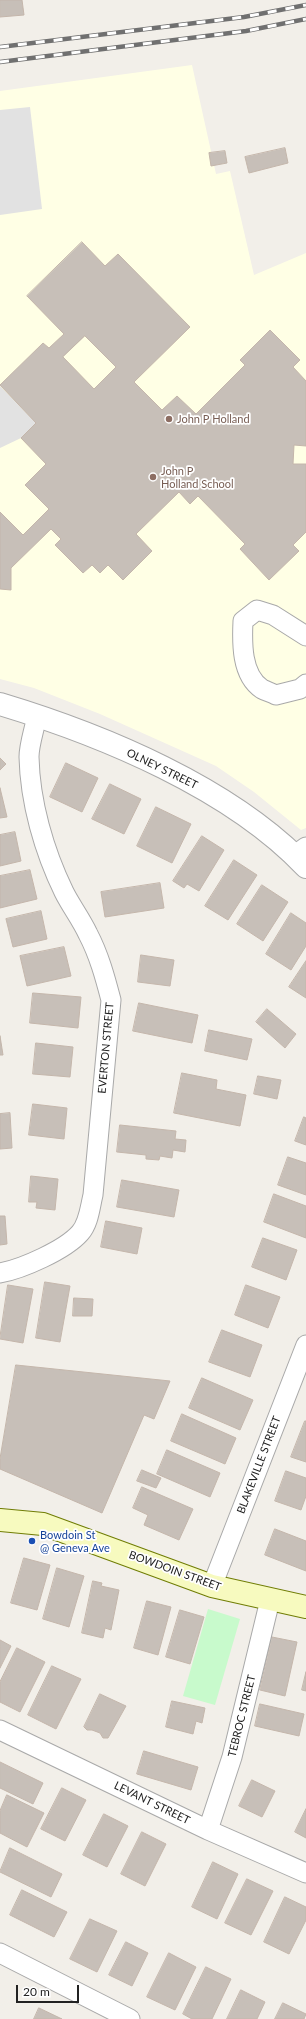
<!DOCTYPE html>
<html>
<head>
<meta charset="utf-8">
<style>
  body { margin:0 }
  #map { position:relative; width:306px; height:2019px; overflow:hidden; background:#f2efe9; font-family:Lato,sans-serif }
  canvas { display:block }
  .scale { position:absolute; left:16px; top:1985px; width:63px; height:18px; box-sizing:border-box; border:2px solid #222; border-top:0; padding-left:5px; font-size:12px; line-height:14px; white-space:nowrap; color:#222; -webkit-text-stroke:3px #fff; paint-order:stroke }
</style>
</head>
<body>
<div id="map">
<canvas width="306" height="2019"></canvas>
<div class="scale">20 m</div>
</div>
<script>
const ctx = document.querySelector('canvas').getContext('2d');
ctx.lineJoin = 'round';
function fill(path, color) { ctx.fillStyle = color; ctx.fill(path, 'evenodd'); }
function stroke(path, color, width, dash) { ctx.strokeStyle = color; ctx.lineWidth = width; ctx.lineCap = dash ? 'butt' : 'round'; ctx.setLineDash(dash || []); ctx.stroke(path); }
function label(font, color, halo, rows, align = 'center') {
  ctx.font = font + ' Lato,sans-serif'; ctx.lineWidth = 3.5; ctx.setLineDash([]); ctx.textBaseline = 'middle'; ctx.strokeStyle = halo; ctx.fillStyle = color; for (const [text, x, y, turn = 0] of rows) {
    ctx.save(); ctx.translate(x, y); ctx.rotate((+turn || 0) * Math.PI / 180); ctx.textAlign = isNaN(turn) ? turn : align; if (halo) ctx.strokeText(text, 0, 0); ctx.fillText(text, 0, 0); ctx.restore();
  }
}
fill(new Path2D(`
  M192,65L216,174L230,171L254,275L306,253V828L301,830L254,792L216,766L100,714L34,688L0,679V91Z`), '#ffffe5');
fill(new Path2D(`
  M208,1609L240,1619L215,1705L183,1696Z`), '#c8facc');
fill(new Path2D(`
  M30,107L42,209L0,215V110Z
  M0,386L36,423L21,438L0,448Z`), '#e2e2e2');
const building = new Path2D(`
  M0,0H22L24,15L0,17Z
  M285,148L288,163L249,173L245,157Z
  M225,151L227,163L211,166L209,153Z
  M82,242L105,266L118,254L190,327L134,382L162,410L177,396L196,414L245,365L240,360L270,330L300,360L293,367L306,381V446L294,445L293,464H306V532L293,545L299,551L269,580L240,549L245,544L198,496L190,504L179,492L136,534L152,551L123,580L108,565L100,573L92,565L83,573L55,545L61,539L51,529L11,568V590L0,589V512L23,535L49,509L25,485L46,464L21,438L36,423L0,385L43,343L49,348L64,334L27,296ZM85,336L116,367L94,389L63,357Z
  M0,758L6,764L0,770Z
  M66,763L98,778L82,812L50,797Z
  M110,784L141,799L124,834L92,819Z
  M0,788L7,817L0,818Z
  M156,807L191,824L172,863L137,846Z
  M15,832L21,861L0,866V835Z
  M202,836L224,850L199,891L187,884L184,888L173,881Z
  M234,860L257,875L228,920L205,906Z
  M30,870L37,899L0,908V876Z
  M160,883L164,908L105,917L101,892Z
  M262,885L288,902L263,941L237,924Z
  M41,911L47,939L13,947L6,919Z
  M291,913L306,923V946L291,970L266,954Z
  M64,947L71,976L27,986L20,956Z
  M141,955L174,960L170,986L138,982Z
  M306,961V998L289,987Z
  M33,993L81,997L78,1028L30,1023Z
  M139,1003L198,1015L192,1043L133,1031Z
  M267,1009L296,1034L285,1048L256,1022Z
  M209,1030L252,1039L247,1060L205,1051Z
  M0,1036L3,1055H0Z
  M36,1043L73,1047L70,1077L33,1074Z
  M182,1073L217,1080L216,1089L246,1095L240,1126L174,1113Z
  M258,1076L281,1080L277,1099L254,1094Z
  M33,1104L67,1108L64,1139L29,1135Z
  M10,1113L12,1148L0,1149V1114Z
  M304,1117L306,1118V1145L295,1141Z
  M120,1125L176,1131L175,1139L186,1140L185,1152L173,1150L172,1158L160,1156L159,1160L146,1159V1155L117,1152Z
  M288,1157L306,1163V1195L278,1185Z
  M31,1176L58,1179L55,1210L36,1208L37,1202H29Z
  M122,1180L179,1190L174,1217L117,1207Z
  M274,1194L306,1206V1238L264,1222Z
  M0,1216H5L7,1244L0,1245Z
  M106,1221L142,1228L137,1254L101,1247Z
  M263,1238L297,1250L286,1280L252,1267Z
  M45,1282L70,1286L60,1342L36,1338Z
  M8,1285L33,1289L23,1343L0,1339Z
  M246,1285L280,1297L268,1328L235,1315Z
  M74,1298L93,1299L92,1316H73Z
  M222,1330L262,1345L250,1377L209,1362Z
  M16,1365L170,1381L154,1419L144,1415L102,1513L0,1469V1459Z
  M202,1378L253,1400L240,1430L189,1408Z
  M182,1414L236,1438L225,1464L171,1441Z
  M305,1421H306V1462L291,1457Z
  M167,1450L220,1473L210,1497L157,1474Z
  M142,1470L161,1478L156,1488L137,1481Z
  M286,1471L306,1478V1496L301,1510L275,1501Z
  M142,1487L193,1509L179,1540L144,1525L148,1515L133,1508Z
  M275,1529L306,1541V1571L265,1555Z
  M24,1558L50,1565L37,1610L11,1603Z
  M57,1568L84,1576L69,1627L43,1619Z
  M93,1581L102,1583L101,1586L119,1590L111,1630L105,1628L103,1638L82,1633Z
  M147,1601L171,1607L158,1655L134,1648Z
  M180,1610L204,1617L190,1664L166,1657Z
  M272,1637L297,1642L285,1696L260,1690Z
  M0,1640L11,1646L0,1668Z
  M17,1648L45,1662L20,1712L0,1702V1682Z
  M52,1666L81,1679L56,1729L28,1715Z
  M306,1672V1691L302,1690Z
  M100,1694L126,1706L108,1738H103L100,1733L92,1730H87L84,1727Z
  M172,1701L205,1708L202,1723L196,1721L193,1734L166,1727Z
  M260,1704L304,1714L299,1736L255,1726Z
  M144,1751L198,1767L191,1790L137,1774Z
  M0,1762L43,1783L33,1804L0,1788Z
  M252,1780L275,1791L262,1817L239,1806Z
  M62,1788L86,1800L65,1841L41,1829Z
  M7,1795L44,1813L27,1847L0,1833V1811Z
  M306,1809V1838L295,1832Z
  M104,1814L128,1826L107,1867L83,1855Z
  M142,1832L166,1844L145,1886L121,1874Z
  M10,1848L62,1874L51,1897L0,1872Z
  M213,1862L238,1874L217,1919L192,1907Z
  M247,1879L273,1891L251,1935L225,1923Z
  M22,1890L67,1912L54,1937L10,1915Z
  M285,1897L306,1907V1920L289,1954L264,1942Z
  M90,1919L117,1931L97,1972L70,1959Z
  M126,1942L148,1953L132,1986L109,1975Z
  M169,1953L196,1967L175,2010L147,1997Z
  M206,1967L231,1979L212,2019H192L183,2014Z
  M241,1990L265,2002L257,2019H227Z
  M283,2003L306,2014L304,2019H275Z
  M39,2008L62,2019H34Z`);
fill(building, '#c7bfb8');
stroke(building, '#c4b6ab', 1);
const minor = new Path2D(`
  M306,636L273,615L257,610L243,621C242,642 241,675 262,689C266,691 272,693 276,695L300,689L306,684
  M295,855L306,847
  M0,1273C22,1269 65,1250 80,1233C89,1223 90,1207 93,1195L111,1000C105,977 99,955 88,934C81,919 71,906 64,892C44,851 30,802 29,757C29,744 35,728 37,715
  M212,1586L306,1345
  M0,1730L208,1830L306,1873
  M208,1830L232,1757L270,1600
  M0,1953L130,2019`);
const tertiary = new Path2D(`
  M0,704C103,735 231,788 306,867`);
const secondary = new Path2D(`
  M0,1520L43,1524L212,1586L306,1607`);
stroke(minor, '#a9a9a9', 21);
stroke(tertiary, '#a9a9a9', 24);
stroke(secondary, '#707d05', 24);
stroke(minor, '#fff', 19);
stroke(tertiary, '#fff', 22);
stroke(secondary, '#f7fabf', 22);
const rail = new Path2D(`
  M0,47L244,17L306,5
  M0,62L246,31L306,19`);
stroke(rail, '#707070', 4.5);
stroke(rail, '#fff', 3, [9]);
for (const [x, y, r, color] of [
  [169,419,4,"#8d6e63"],
  [153,477,4,"#8d6e63"],
  [32,1541,4,"#1a4fb4"]
]) { const dot = new Path2D(); dot.arc(x, y, r, 0, 2 * Math.PI); ctx.fillStyle = color; ctx.fill(dot); stroke(dot, '#fff', 1.5); }
label('11px', '#785e54', '#fff', [
  ["John P Holland",177,419],
  ["John P",161,471],
  ["Holland School",161,484]
], 'left');
label('11px', '#222', '#fff', [
  ["OLNEY STREET",162,769,26],
  ["EVERTON STREET",106,1048,-85],
  ["BLAKEVILLE STREET",259,1465,-69],
  ["BOWDOIN STREET",175,1571,20],
  ["TEBROC STREET",242,1716,-76],
  ["LEVANT STREET",152,1803,26]
]);
label('11px', '#164399', '#fff', [
  ["Bowdoin St",40,1535],
  ["@ Geneva Ave",40,1548]
], 'left');
</script>
</body>
</html>
